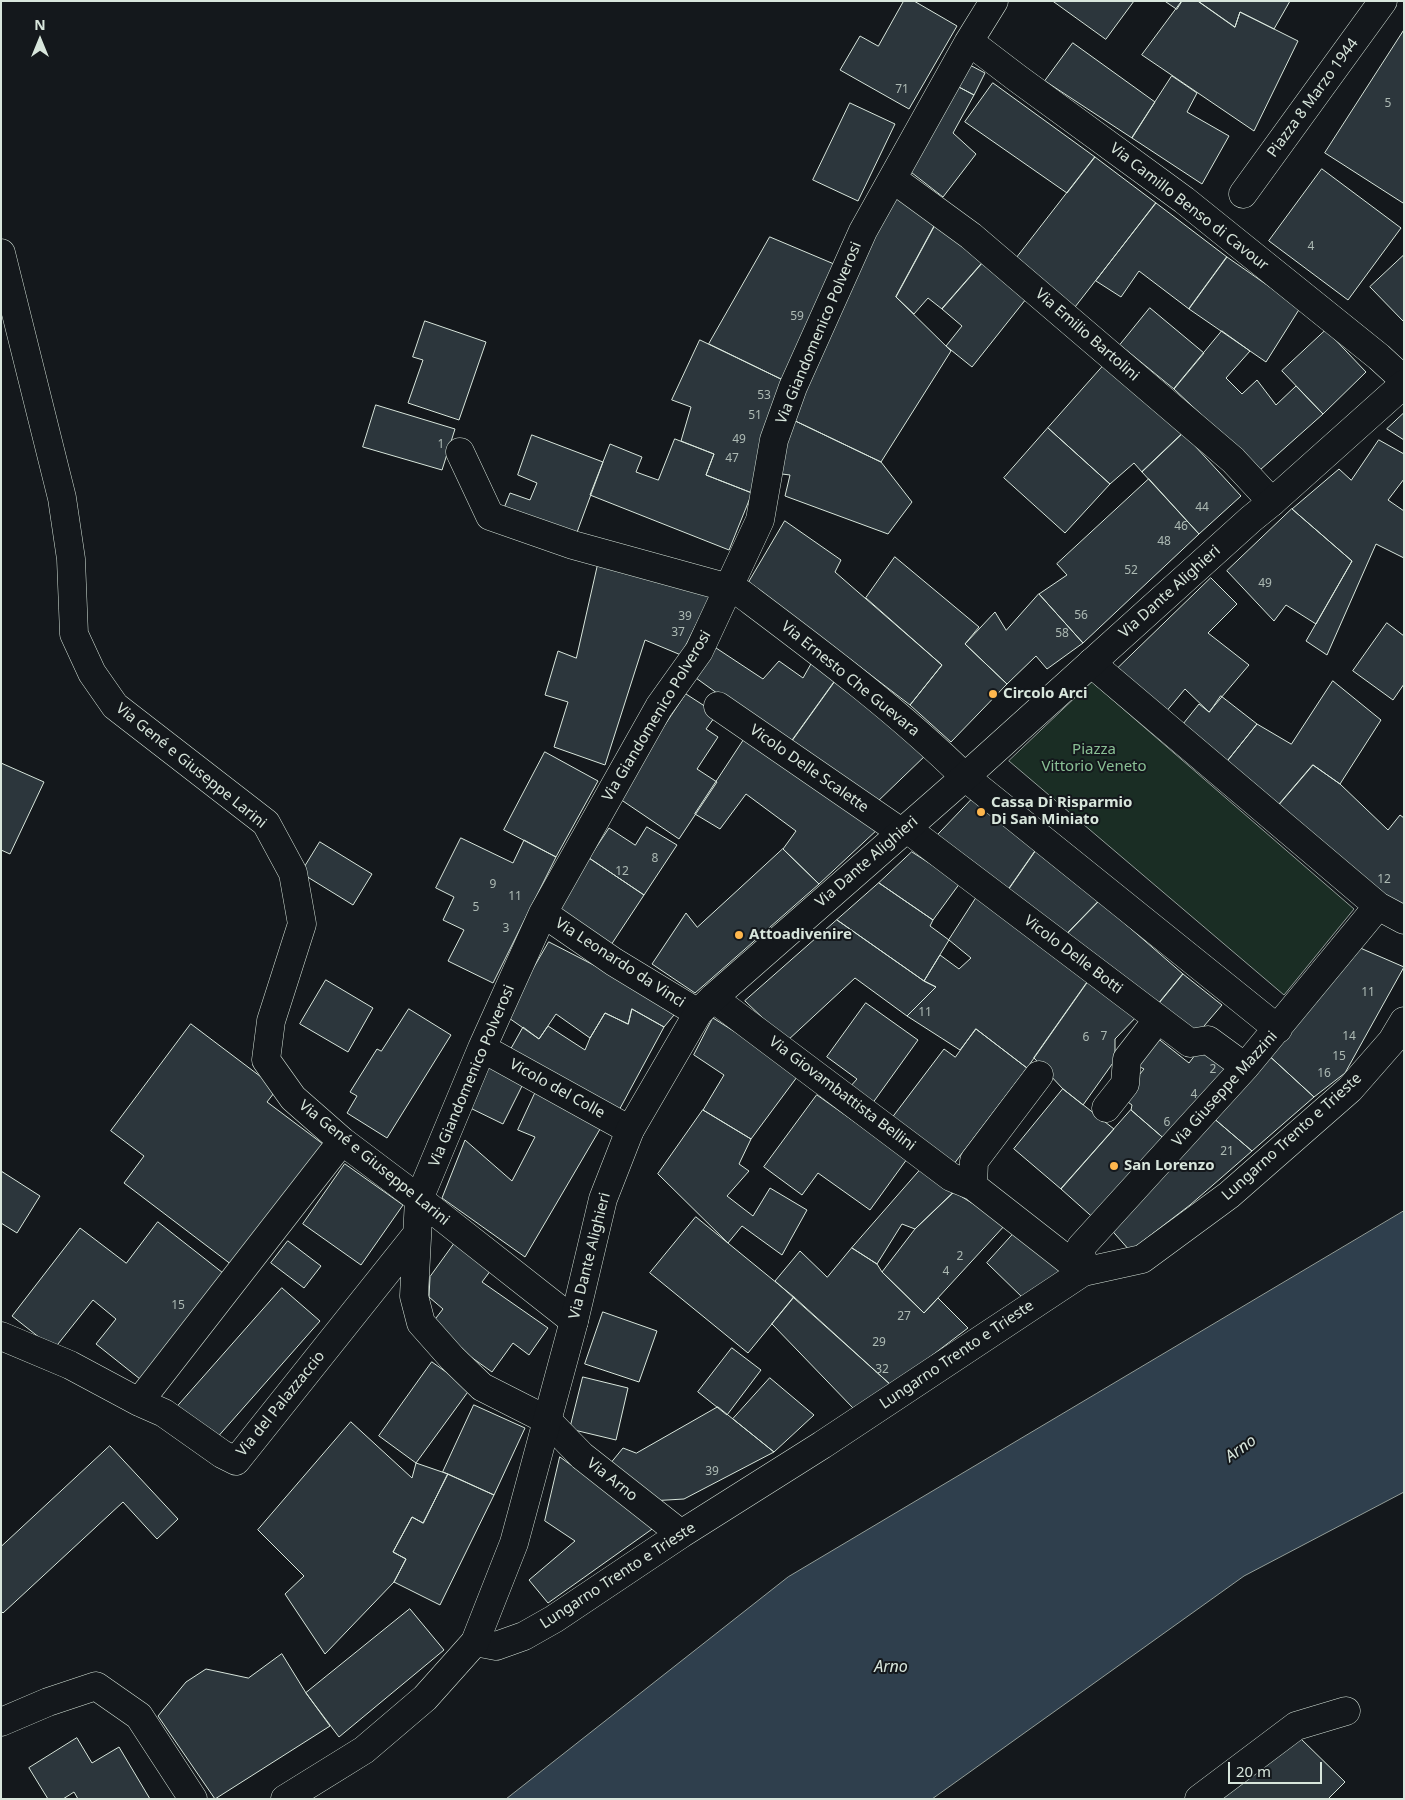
<!DOCTYPE html>
<html>
<head>
<meta charset="utf-8">
<style>
  body { margin:0 }
  #map { position:relative; width:1405px; height:1800px; overflow:hidden; background:#14181c; font-family:"Noto Sans",sans-serif }
  canvas { display:block }
  .frame { position:absolute; inset:0; border:2px solid #d8e6dc; pointer-events:none }
  .north { position:absolute; left:15px; top:15px; width:50px; height:50px; -webkit-text-stroke:4px #14181c; paint-order:stroke; rotate:0deg; font-size:14px; font-weight:700; line-height:20px; text-align:center; color:#d8e6dc }
  .north::after { content:''; display:block; margin:auto; width:18px; height:22px; background:#d8e6dc; clip-path:polygon(50% 0,100% 100%,50% 72%,0 100%) }
  .scale { position:absolute; left:1228px; top:1762px; width:94px; height:22px; box-sizing:border-box; border:2px solid #d8e6dc; border-top:0; padding-left:6px; font-size:15px; line-height:18px; white-space:nowrap; color:#d8e6dc; -webkit-text-stroke:4px #14181c; paint-order:stroke }
</style>
</head>
<body>
<div id="map">
<canvas width="1405" height="1800"></canvas>
<div class="frame"></div>
<div class="north">N</div>
<div class="scale">20 m</div>
</div>
<script>
const ctx = document.querySelector('canvas').getContext('2d');
ctx.lineJoin = 'round';
function fill(path, color) { ctx.fillStyle = color; ctx.fill(path, 'evenodd'); }
function stroke(path, color, width, dash) { ctx.strokeStyle = color; ctx.lineWidth = width; ctx.lineCap = dash ? 'butt' : 'round'; ctx.setLineDash(dash || []); ctx.stroke(path); }
function label(font, color, halo, rows, align = 'center') {
  ctx.font = font + ' "Noto Sans",sans-serif'; ctx.lineWidth = 4; ctx.setLineDash([]); ctx.textBaseline = 'middle'; ctx.strokeStyle = halo; ctx.fillStyle = color; for (const [text, x, y, turn = 0] of rows) {
    ctx.save(); ctx.translate(x, y); ctx.rotate((+turn || 0) * Math.PI / 180); ctx.textAlign = isNaN(turn) ? turn : align; if (halo) ctx.strokeText(text, 0, 0); ctx.fillText(text, 0, 0); ctx.restore();
  }
}
const green = new Path2D(`
  M1092,682L1354,909L1284,995L1009,761Z`);
fill(green, '#1a2d24');
stroke(green, '#939e99', 1);
const water = new Path2D(`
  M1404,1211V1492L1244,1576L932,1799H506L788,1577Z`);
fill(water, '#2f3f4d');
stroke(water, '#939e99', 1);
const building = new Path2D(`
  M904,1H914L957,26L909,109L840,70L860,36L878,46Z
  M1053,1H1134L1106,39Z
  M1165,1H1182L1177,9Z
  M1182,1H1198L1235,27L1240,12L1298,41L1254,131L1142,55Z
  M1198,1H1290L1274,29L1240,12L1235,27Z
  M1404,30V203H1403L1325,153Z
  M1073,43L1155,102L1132,138L1045,81Z
  M966,63L985,73L974,95L955,85Z
  M1172,76L1197,93L1187,112L1229,136L1202,184L1132,138Z
  M993,83L1095,157L1067,193L965,122Z
  M955,85L974,95L953,133L976,154L943,197L907,169Z
  M850,103L895,124L858,201L813,180Z
  M1095,157L1156,203L1075,307L1015,260Z
  M1322,169L1401,228L1348,300L1269,241Z
  M893,193L935,225L896,297L951,351L881,462L787,417Z
  M1156,203L1227,257L1189,309L1139,271L1121,297L1096,281Z
  M935,225L984,261L942,309L928,298L914,314L896,297Z
  M770,237L834,264L785,381L709,344Z
  M1404,255V322L1370,287Z
  M1227,257L1300,308L1266,362L1189,309Z
  M984,261L1030,294L972,367L946,346L962,326L942,309Z
  M1150,308L1204,353L1174,389L1120,345Z
  M425,321L486,342L459,420L408,403L423,360L413,357Z
  M1326,330L1366,372L1323,414L1282,371Z
  M1222,331L1250,351L1226,378L1242,394L1257,380L1276,405L1296,386L1323,414L1260,470L1174,389Z
  M700,340L785,381L752,493L706,475L714,454L681,441L691,407L672,400Z
  M1104,365L1183,433L1142,472L1134,463L1110,484L1048,428Z
  M376,405L455,429L442,470L363,447Z
  M1404,413V440L1387,429Z
  M787,417L881,462L912,502L888,534L785,496L790,475L782,474Z
  M1048,428L1110,484L1065,533L1004,478Z
  M1183,433L1241,496L1199,534L1142,472Z
  M532,435L603,462L576,535L504,508L510,493L530,500L537,483L518,475Z
  M675,439L714,454L706,475L752,493L729,550L590,495L610,444L642,457L636,472L658,480Z
  M1379,440L1404,454V479L1388,500L1404,511V558L1376,544L1327,655L1306,641L1352,561L1292,509L1339,469L1351,480Z
  M1149,479L1199,534L1083,643L1039,594L1067,575L1057,564Z
  M1292,509L1352,561L1316,624L1286,605L1274,621L1227,571Z
  M785,521L841,560L835,572L942,665L910,705L749,582Z
  M895,557L979,627L965,644L1007,684L951,742L910,705L942,665L866,598Z
  M599,560L713,591L681,655L645,640L605,765L554,747L568,702L545,695L558,651L576,658Z
  M1211,578L1237,604L1208,633L1249,665L1209,712L1185,689L1165,713L1115,671Z
  M1039,594L1083,643L1047,669L1036,656L1007,684L965,644L995,612L1006,630Z
  M1387,623L1404,636V684L1393,700L1353,671Z
  M710,644L763,679L779,661L803,678L812,662L835,681L789,745L696,678Z
  M835,681L928,753L875,804L789,745Z
  M1333,681L1381,720L1340,784L1313,765L1277,807L1224,765L1257,724L1291,744Z
  M686,694L717,714L706,729L718,737L697,769L717,782L679,839L617,797Z
  M1221,696L1257,724L1224,765L1179,729L1199,704L1209,712Z
  M747,735L879,828L819,884L783,849L796,831L746,794L720,829L695,814Z
  M545,752L598,781L556,857L504,830Z
  M1,763L44,782L10,854L1,850Z
  M1313,765L1340,784L1388,830L1400,815L1404,818V905L1368,885L1277,807Z
  M975,796L1036,850L1004,896L931,842Z
  M647,827L677,845L644,895L589,858L609,828L635,845Z
  M461,838L513,863L524,840L556,857L493,983L448,961L464,930L443,920L454,897L436,888Z
  M320,842L372,874L353,905L301,873Z
  M783,849L819,884L695,993L652,964L686,913L697,927Z
  M1036,850L1099,901L1061,940L1004,896Z
  M912,852L960,883L933,920L879,883Z
  M589,858L644,895L611,945L556,908Z
  M879,883L933,920L930,926L949,940L924,981L837,920Z
  M980,892L1091,977L1027,1068L976,1029L960,1050L907,1016L936,987L924,981L940,955L959,969L971,958L949,940Z
  M1099,901L1183,974L1155,1008L1061,940Z
  M837,920L924,981L936,987L907,1016L855,978L787,1041L745,1001Z
  M549,942L679,1009L664,1027L632,1009L628,1024L605,1013L590,1038L556,1014L539,1039L506,1016Z
  M1351,944L1404,967L1345,1073L1314,1097L1265,1052Z
  M1183,974L1222,1005L1198,1033L1155,1008Z
  M1091,977L1140,1013L1115,1039V1060L1083,1105L1063,1089L1034,1058Z
  M326,980L373,1008L348,1052L300,1024Z
  M866,1003L918,1040L872,1104L849,1088L857,1079L827,1057Z
  M409,1009L451,1035L387,1138L347,1113L357,1096L350,1092L377,1049L381,1051Z
  M632,1009L664,1027L617,1114L509,1052L523,1027L539,1039L548,1026L585,1050L590,1038L605,1013L628,1024Z
  M713,1018L800,1073L751,1139L703,1110L724,1075L694,1055Z
  M191,1024L277,1089L267,1102L323,1144L232,1265L124,1183L144,1156L111,1131Z
  M976,1029L1027,1068L950,1169L888,1123L944,1049L955,1057Z
  M1156,1037L1189,1063L1202,1046L1232,1066L1168,1142L1131,1110L1132,1105L1121,1097L1144,1069L1132,1063Z
  M1265,1052L1314,1097L1252,1151L1211,1116Z
  M485,1062L524,1082L503,1124L464,1105Z
  M538,1087L603,1124L525,1257L442,1198L465,1140L512,1181L535,1137L518,1130Z
  M1063,1089L1114,1129L1061,1189L1014,1149Z
  M817,1095L907,1159L870,1210L818,1173L802,1195L764,1167Z
  M703,1110L751,1139L739,1164L749,1171L727,1196L753,1216L770,1188L807,1210L782,1255L742,1226L728,1243L658,1174Z
  M1131,1110L1168,1142L1098,1222L1061,1189Z
  M1211,1116L1252,1151L1190,1205L1130,1251L1108,1226Z
  M345,1164L403,1205L361,1265L303,1224Z
  M921,1169L954,1192L915,1229L902,1224L877,1264L852,1248Z
  M1,1171L40,1196L17,1233L1,1223Z
  M954,1192L1006,1224L924,1313L882,1272L915,1229Z
  M696,1217L794,1297L748,1353L650,1273Z
  M158,1222L223,1273L140,1379L96,1344L116,1319L93,1300L54,1349L12,1316L80,1228L126,1263Z
  M1015,1232L1063,1269L1024,1299L987,1263Z
  M288,1241L321,1266L304,1288L271,1263Z
  M454,1244L491,1270L482,1282L548,1328L529,1355L513,1343L492,1372L429,1327L443,1309L429,1297L430,1277Z
  M852,1248L877,1264L882,1272L924,1313L938,1298L968,1328L892,1386L775,1281L800,1251L827,1277Z
  M282,1288L320,1321L215,1440L177,1407Z
  M794,1297L892,1386L853,1408L772,1324Z
  M603,1312L657,1331L639,1382L585,1364Z
  M732,1348L761,1370L727,1415L698,1392Z
  M432,1362L470,1389L416,1463L379,1436Z
  M583,1377L628,1388L616,1440L570,1429Z
  M770,1378L814,1415L774,1452L733,1419Z
  M474,1405L525,1428L494,1495L443,1472Z
  M718,1407L774,1452L684,1499L650,1501L605,1470L623,1448L636,1453Z
  M351,1422L412,1478L416,1463L448,1474L423,1523L412,1517L393,1552L406,1559L394,1582L325,1654L285,1594L304,1576L258,1530Z
  M110,1446L178,1519L157,1539L123,1502L3,1613L1,1611V1547Z
  M560,1457L655,1527L548,1603L529,1580L575,1541L545,1521Z
  M448,1474L494,1495L440,1605L394,1582L406,1559L393,1552L412,1517L423,1523Z
  M410,1609L444,1650L339,1737L306,1693Z
  M282,1654L306,1693L330,1726L215,1799L158,1716L186,1682L206,1669L248,1678Z
  M1298,1736L1345,1782L1328,1799H1215Z
  M77,1738L92,1763L119,1747L150,1799H78L74,1792L63,1799H48L29,1768Z`);
fill(building, '#2c363c');
stroke(building, '#d8e6dc', 1);
const minor = new Path2D(`
  M968,43L979,49L1017,78L1184,200L1379,357L1404,380
  M893,179L971,236L1233,460L1272,502
  M1243,194L1383,1
  M1,253L62,498L71,559L74,634L92,673L115,706L266,823L293,873L302,924L271,1021L266,1060L293,1098L342,1141L419,1199L574,1321
  M460,452L490,516L573,545L729,588L742,594C819,652 897,710 965,777L1278,1029
  M1091,663L1378,906L1404,920
  M718,706L901,832
  M906,828L1190,1043L1208,1040L1245,1067
  M543,913L614,962L698,1013
  M713,998L951,1177L973,1186
  M482,1048L630,1130
  M1039,1075L974,1161L973,1186L1083,1272
  M1106,1108L1125,1084L1127,1059L1158,1019
  M1083,1272L1081,1247L1245,1067L1378,906
  M1,1336L70,1365L139,1402L164,1413L222,1454L236,1461L417,1234
  M139,1402L342,1141
  M681,1534L582,1456L547,1420L482,1387L452,1358L421,1323L414,1296L419,1199L482,1048L543,913L659,707L699,651L760,520L774,440L793,387L863,231L968,43L994,1
  M475,1642L496,1646L524,1636L554,1619L681,1534L822,1445L1083,1272L1142,1259L1229,1195L1350,1089L1392,1041L1404,1021
  M1,1722L48,1702L96,1686L139,1716L193,1799
  M1199,1799L1296,1726L1346,1711`);
const major = new Path2D(`
  M285,1799L364,1750L425,1698L475,1642L514,1543L574,1321L603,1199L630,1130L698,1013L713,998L965,777L1251,519L1272,502L1404,384`);
stroke(minor, '#d8e6dc', 29);
stroke(major, '#d8e6dc', 29);
stroke(minor, '#14181c', 28);
stroke(major, '#14181c', 28);
for (const [x, y, r, color] of [
  [993,694,5,"#ffb74d"],
  [981,812,5,"#ffb74d"],
  [739,935,5,"#ffb74d"],
  [1114,1166,5,"#ffb74d"]
]) { const dot = new Path2D(); dot.arc(x, y, r, 0, 2 * Math.PI); ctx.fillStyle = color; ctx.fill(dot); stroke(dot, '#14181c', 2); }
label('12px', '#adbab4', null, [
  ["71",902,90],
  ["5",1388,104],
  ["4",1311,247],
  ["59",797,317],
  ["53",764,396],
  ["51",755,416],
  ["49",739,440],
  ["1",441,445],
  ["47",732,459],
  ["44",1202,508],
  ["46",1181,527],
  ["48",1164,542],
  ["52",1131,571],
  ["49",1265,584],
  ["56",1081,616],
  ["39",685,617],
  ["37",678,633],
  ["58",1062,634],
  ["8",655,859],
  ["12",622,872],
  ["12",1384,880],
  ["9",493,885],
  ["11",515,897],
  ["5",476,908],
  ["3",506,929],
  ["11",1368,993],
  ["11",925,1013],
  ["7",1104,1037],
  ["14",1349,1037],
  ["6",1086,1038],
  ["15",1339,1057],
  ["2",1213,1070],
  ["16",1324,1074],
  ["4",1194,1095],
  ["6",1167,1123],
  ["21",1227,1152],
  ["2",960,1257],
  ["4",946,1272],
  ["15",178,1306],
  ["27",904,1317],
  ["29",879,1343],
  ["32",882,1370],
  ["39",712,1472]
]);
label('15px', '#d8e6dc', '#14181c', [
  ["Piazza 8 Marzo 1944",1313,98,-54],
  ["Via Camillo Benso di Cavour",1189,207,38],
  ["Via Giandomenico Polverosi",819,333,-67],
  ["Via Emilio Bartolini",1087,335,41],
  ["Via Dante Alighieri",1170,592,-42],
  ["Via Ernesto Che Guevara",850,679,39],
  ["Via Giandomenico Polverosi",657,716,-59],
  ["Via Gené e Giuseppe Larini",191,766,39],
  ["Vicolo Delle Scalette",809,769,35],
  ["Via Dante Alighieri",867,862,-41],
  ["Vicolo Delle Botti",1073,955,37],
  ["Via Leonardo da Vinci",620,963,33],
  ["Via Giandomenico Polverosi",472,1076,-67],
  ["Vicolo del Colle",557,1089,29],
  ["Via Giuseppe Mazzini",1225,1089,-48],
  ["Via Giovambattista Bellini",842,1094,37],
  ["Lungarno Trento e Trieste",1292,1137,-42],
  ["Via Gené e Giuseppe Larini",374,1163,39],
  ["Via Dante Alighieri",590,1256,-76],
  ["Lungarno Trento e Trieste",957,1355,-34],
  ["Via del Palazzaccio",281,1404,-51],
  ["Via Arno",612,1480,38],
  ["Lungarno Trento e Trieste",618,1576,-33]
]);
label('bold 15px', '#d8e6dc', '#14181c', [
  ["Circolo Arci",1003,694],
  ["Cassa Di Risparmio",991,803],
  ["Di San Miniato",991,820],
  ["Attoadivenire",749,935],
  ["San Lorenzo",1124,1166]
], 'left');
label('15px', '#8ac095', '#14181c', [
  ["Piazza",1094,750],
  ["Vittorio Veneto",1094,767]
]);
label('italic 16px', '#d8e6dc', '#14181c', [
  ["Arno",1241,1449,-36],
  ["Arno",891,1667]
]);
</script>
</body>
</html>
